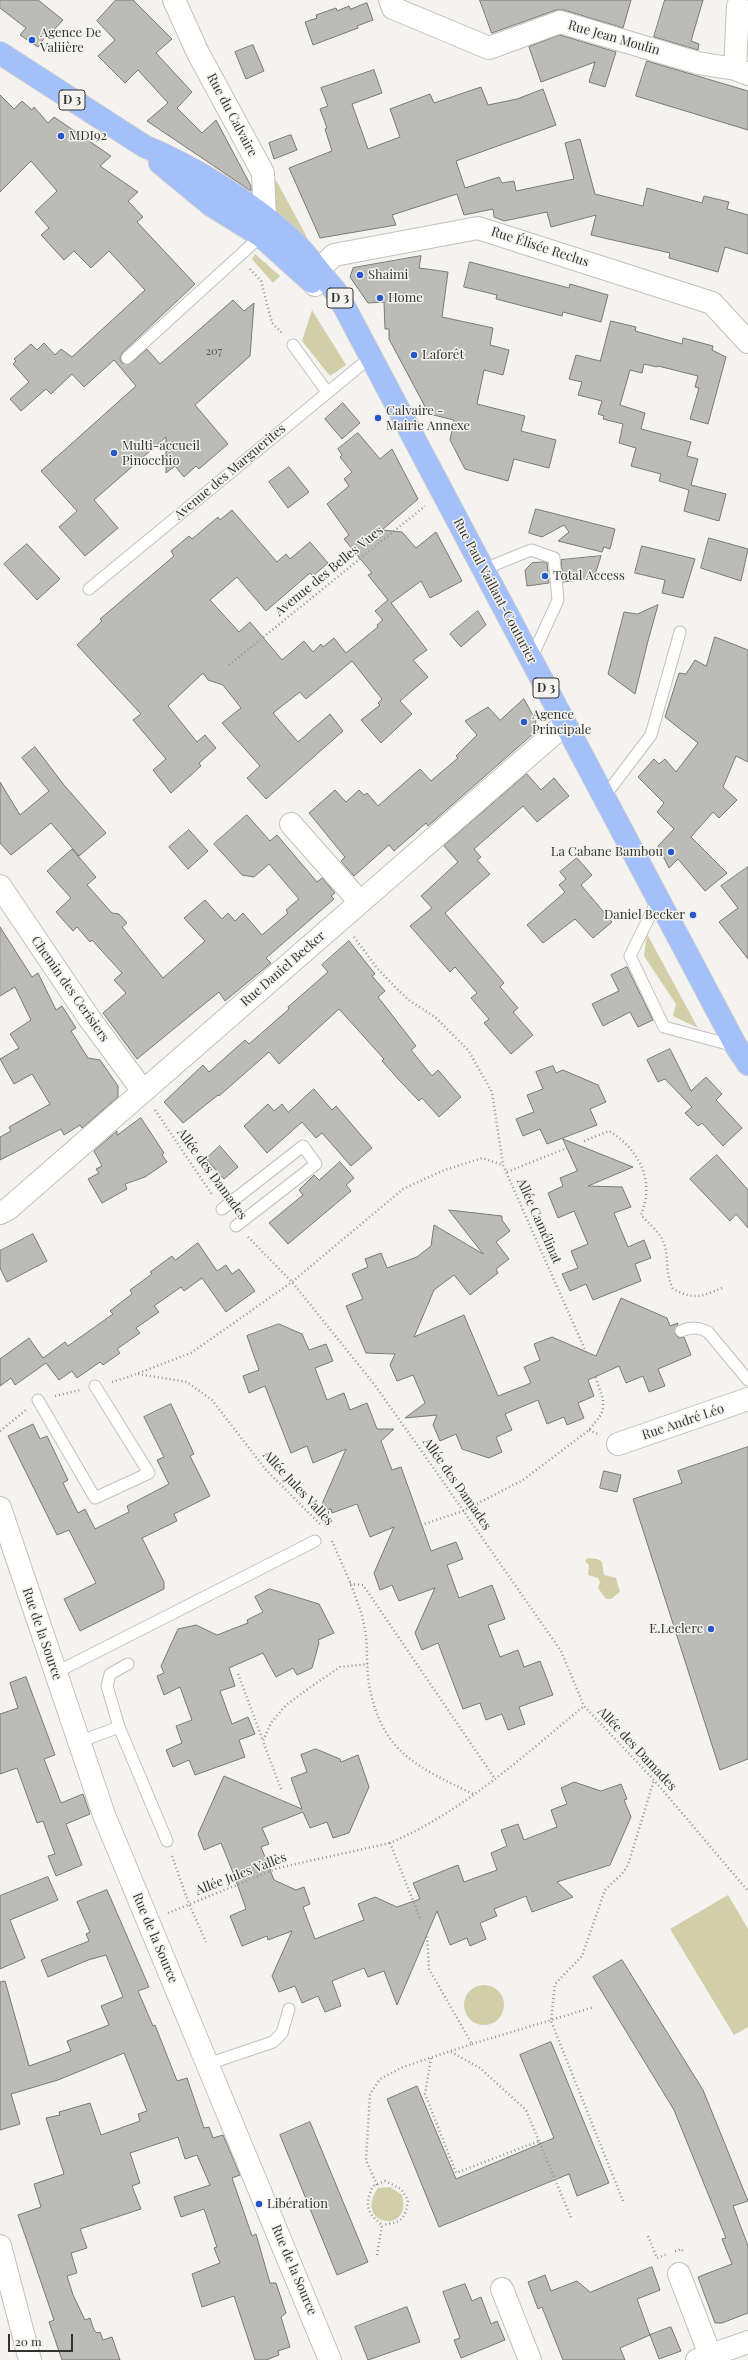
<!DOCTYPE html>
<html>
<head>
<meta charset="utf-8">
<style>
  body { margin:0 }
  #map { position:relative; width:748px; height:2360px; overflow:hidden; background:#f4f3f0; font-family:"Playfair Display",serif }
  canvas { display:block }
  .scale { position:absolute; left:8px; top:2334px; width:65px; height:18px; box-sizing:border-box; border:2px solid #333332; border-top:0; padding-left:5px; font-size:12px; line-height:14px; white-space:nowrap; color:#333332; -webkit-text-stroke:3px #f4f3f0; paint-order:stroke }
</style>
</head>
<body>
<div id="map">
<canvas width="748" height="2360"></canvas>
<div class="scale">20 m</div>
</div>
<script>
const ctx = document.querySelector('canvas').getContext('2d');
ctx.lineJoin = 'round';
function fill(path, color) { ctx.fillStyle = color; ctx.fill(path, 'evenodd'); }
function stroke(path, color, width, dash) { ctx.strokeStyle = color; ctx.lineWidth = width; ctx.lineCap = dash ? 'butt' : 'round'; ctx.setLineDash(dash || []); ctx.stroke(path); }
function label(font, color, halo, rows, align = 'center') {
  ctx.font = font + ' "Playfair Display",serif'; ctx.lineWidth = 3; ctx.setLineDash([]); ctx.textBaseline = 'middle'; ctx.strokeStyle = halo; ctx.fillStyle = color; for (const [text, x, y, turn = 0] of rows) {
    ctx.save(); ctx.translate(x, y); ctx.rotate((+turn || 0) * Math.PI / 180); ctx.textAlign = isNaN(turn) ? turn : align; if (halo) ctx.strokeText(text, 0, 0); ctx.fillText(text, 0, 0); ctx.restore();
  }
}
fill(new Path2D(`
  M276,180L309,241L276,217L271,182Z
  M255,254L280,276L273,283L252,259Z
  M312,310L346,365L330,376L302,341Z
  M647,934L698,1028L673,1016L676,1004L644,956Z
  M588,1558C604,1559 602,1561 604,1575L616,1578L620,1592L611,1599H606L598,1588L600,1582L598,1578L588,1575L589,1565L585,1561Z
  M728,1895L748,1929V2027L734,2035L670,1929Z
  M464 2005a20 20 0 1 1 40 0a20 20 0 1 1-40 0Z
  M390,2187L402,2195C413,2236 352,2225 378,2188Z`), '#d1cea8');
const building = new Path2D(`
  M0,0H38L63,20L51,33L49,31L38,47L20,35L26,28L0,8Z
  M116,0H133L172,39L156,53L192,92L177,108L202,133L216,120L251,186V191L147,121L168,103L138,70L125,83L98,56L115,40L97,21Z
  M480,0H631L623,28L564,10H556L492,33Z
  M665,0H703L691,41L699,44L698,50L654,37Z
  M367,3L373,20L357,26L358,28L313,45L305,22L317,18L316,15L336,8L337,11L349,6L350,9Z
  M560,35L616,52L605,87L589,82L595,62L541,82L529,47Z
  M253,45L264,71L246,79L235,52Z
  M647,61L748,91V130L636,96Z
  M374,70L382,93L352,104L368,149L400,137L390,109L430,94L434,103L481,87L488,105L517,99L543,89L556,125L456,161L465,188L499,177L502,183L514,181L516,191L574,179L565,143L580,139L595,194L643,206L647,188L702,203L704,196L729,202L727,209L748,215V254L725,247L718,272L669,258L670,253L591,235L596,215L551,227L547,212L504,221L494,217L493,209L464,215L457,194L392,215L396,225L320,238L289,168L332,151L325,129L327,128L320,109L328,106L321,88Z
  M0,95L14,109L22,101L32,110L34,107L48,123L54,117L111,156L100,166L138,192L128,201L143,217L137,222L195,284L122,353L120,359L122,363H131L147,349L160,364L233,300L244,311L254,303L250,356L195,405L228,444L199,469L196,466L184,477L175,466L166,473V437L94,500L118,528L85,556L59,527L77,511L41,471L136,386L114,360L84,387L72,374L51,394L46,389L21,411L10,399L29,382L13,364L16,361L14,359L31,344L37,350L44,343L55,355L61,349L72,357L145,290L109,251L91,268L74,251L64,260L41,235L49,228L35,212L57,191L31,161L0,192Z
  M291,135L297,150L274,159L269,143Z
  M421,256L419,268L448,272L442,317L493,328L490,345L509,350L503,375L484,370L477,404L525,416L521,431L556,440L549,468L514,459L508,481L465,469L450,440L454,420L429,414L389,339V329H385L384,302L368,303L350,277L353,268Z
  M470,262L569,288L570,284L608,295L601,322L563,312L562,316L496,299L497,295L464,287Z
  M611,321L636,327L635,331L682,344L683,338L713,346L712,350L726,357L708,424L690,419L699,388L695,387L698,376L658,366L657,367L644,364L642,373L630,370L620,405L645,413L641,429L691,442L687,456L698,459L691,485L726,494L719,521L684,511L689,490L659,481L661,474L631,466L636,448L619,443L623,424L603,419L604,416L598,414L602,401L578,395L582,382L569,379L576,355L600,361Z
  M343,403L360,423L342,439L325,419Z
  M358,433L380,459L392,449L418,499L382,530L402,532L416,548L436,532L462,581L430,598L421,581L391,603L427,650L413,660L428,677L400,701L412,714L381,743L361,720L380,705L378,703L382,699L352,661L306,699L300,692L273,713L298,742L330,714L343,731L266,799L247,778L260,766L222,723L241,708L223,685L208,680L203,673L168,706L197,742L205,735L216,748L199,763L201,766L171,793L153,770L166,759L133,720L141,714L77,645L102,621L100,619L174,556L171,551L189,536L192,539L218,517L220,520L232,510L277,562L286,554L290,559L310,542L328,563L313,576L310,573L266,611L237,577L210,600L239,632L250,622L282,660L304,641L313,652L321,644L323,647L334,638L346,653L378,627L377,625L383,620L375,611L388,600L368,575L372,573L344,539L349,535L327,504L349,486L344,479L352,472L340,457L342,455L338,449Z
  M289,467L309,492L288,508L269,482Z
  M536,509L615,529L610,549L604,547L602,552L558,541L569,532L564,525L542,537L529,533Z
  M709,538L748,549L741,581L701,568Z
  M27,544L60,579L37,600L4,564Z
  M642,546L695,559L683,598L662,593L665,580L635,573Z
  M601,556L594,578L563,582L561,560Z
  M545,562L547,563L549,583L527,586L525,570L532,563Z
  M658,605L648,641L635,694L608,674L624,612L637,614Z
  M478,611L486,625L461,647L450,634Z
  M715,637L748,650V762L736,756L723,787L737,800L719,818L713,812L691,837L727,873L705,891L678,859L669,868L658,846L674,829L657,812L664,803L638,777L654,759L659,764L665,759L676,772L698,743L665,717L679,673L686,674L695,660L706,666Z
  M524,699L536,721L533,734L428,826L426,823L394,851L389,845L354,876L341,861L345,857L309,813L335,790L346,802L359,790L364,795L367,793L378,806L420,769L431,781L458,758L456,756L477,735L465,721L488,707L500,720Z
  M35,747L64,785L106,833L79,856L51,823L11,855L0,843V782L20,815L49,791L22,758Z
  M527,774L541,790L554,778L569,796L537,822L523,806L474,849L481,857L477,860L490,874L445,913L504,983L500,987L518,1008L513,1012L533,1035L511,1054L484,1023L489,1019L471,998L477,993L455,967L450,972L410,926L432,908L421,896L458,862L444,846Z
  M247,815L270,841L277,835L317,882L322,878L335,893L331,896L334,899L266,958L271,963L225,1001L219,992L137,1059L103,1013L126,993L114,980L122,973L92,940L90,942L77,927L73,931L56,912L71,898L47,871L72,849L96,877L87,885L112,913L119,914L127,923L122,927L163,978L205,941L184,918L205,900L222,919L228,913L235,921L243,913L262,935L288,913L286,910L299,899L269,864L254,877L242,875L214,844Z
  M189,830L208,851L188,869L169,847Z
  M577,858L592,875L581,885L612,922L593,938L575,919L543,943L527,925L565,892L559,885L566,879L560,872Z
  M748,867V959L719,922L738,908L721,886Z
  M0,927L32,977L38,973L56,1010L62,1006L76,1028L71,1031L88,1058L100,1060L118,1086V1097L82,1128L80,1125L64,1135L61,1129L0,1160V1137L11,1131L9,1127L50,1104L32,1074L14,1084L0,1059L19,1048L10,1034L31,1020L15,987L0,996Z
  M349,941L375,974L372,976L385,991L378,997L416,1046L411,1050L432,1076L438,1070L461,1097L439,1117L422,1098L419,1101L400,1081L382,1061L384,1059L339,1009L279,1064L269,1052L219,1096L218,1095L183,1123L164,1102L203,1065L209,1072L245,1040L249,1044L289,1009L288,1007L328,972L322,965Z
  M627,967L653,1020L638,1027L630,1012L603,1026L592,1004L619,991L611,975Z
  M670,1049L691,1091L706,1077L722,1094L716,1100L742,1128L723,1146L702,1123L698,1126L685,1113L692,1107L665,1079L658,1082L647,1060Z
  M553,1066L556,1073L563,1070L598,1085L606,1102L590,1109L597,1125L547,1144L540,1129L523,1136L516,1119L534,1112L527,1095L543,1089L536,1072Z
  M314,1089L332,1110L336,1106L372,1148L351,1166L322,1133L316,1138L302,1122L267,1153L244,1126L268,1104L274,1111L282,1104L288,1112Z
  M141,1118L164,1153L162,1155L167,1162L145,1177L125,1184L127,1189L102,1203L88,1179L99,1173L96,1169L102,1166L94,1151L117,1131V1135Z
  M563,1139L633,1167L588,1186L622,1187L631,1207L614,1213L628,1247L644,1240L651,1258L635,1264L641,1281L593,1300L586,1284L570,1291L562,1274L578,1268L571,1251L588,1244L574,1211L558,1218L548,1193L563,1186L560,1178L577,1171Z
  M220,1146L238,1167L224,1179L206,1159Z
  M717,1155L748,1190V1228L736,1214L730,1221L690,1179Z
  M340,1162L354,1178L346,1185L351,1191L288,1244L269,1223L303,1195L299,1190L314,1175L319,1180Z
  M449,1210L502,1216V1220L510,1231L496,1242L509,1259L496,1269L498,1273L470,1295L454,1275L434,1290L414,1337L464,1315L498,1396L531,1383L524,1367L540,1360L534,1344L552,1337L596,1356L621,1298L667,1318L670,1326L678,1323L675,1334L679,1338L684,1337L691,1355L658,1369L665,1386L649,1392L643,1376L626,1383L619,1366L588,1380L594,1396L578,1403L584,1418L567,1425L564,1417L547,1424L538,1400L505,1414L512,1430L496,1437L502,1452L489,1458L462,1449L456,1434L440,1441L433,1425L437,1415L405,1418L425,1403L413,1375L397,1381L390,1365L395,1354L366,1353L346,1306L363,1299L352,1274L368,1267L365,1259L381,1253L387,1268L417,1257L431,1246L434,1225L483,1254Z
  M33,1234L47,1261L7,1282L0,1268V1251Z
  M198,1243L217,1271L226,1265L232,1274L239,1269L255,1291L226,1312L202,1278L184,1291L181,1287L154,1306L159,1312L136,1328L140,1333L117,1349L120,1353L103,1365L100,1362L77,1378L72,1371L59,1380L46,1363L15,1385L11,1378L0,1386V1359L29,1338L43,1358L65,1342L68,1346L113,1314L110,1311L132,1294L130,1290L152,1274L150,1272L172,1256L175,1260Z
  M279,1324L302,1334L309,1350L326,1344L333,1361L315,1368L327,1400L344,1393L350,1410L367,1403L377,1429H394L381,1441L392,1470L401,1467L431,1551L456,1542L463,1559L447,1565L459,1598L492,1585L505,1619L488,1625L500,1657L518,1650L524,1667L540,1661L553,1695L519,1707L525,1724L508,1730L502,1714L486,1720L480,1703L463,1709L438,1643L422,1650L415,1633L435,1588L399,1601L392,1585L380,1590L374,1573L394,1527L370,1537L357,1504L332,1513L331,1509L318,1513L346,1449L313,1463L307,1446L291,1453L265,1386L249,1393L243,1376L259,1370L247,1336Z
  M171,1404L194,1454L190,1456L210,1496L174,1514L177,1521L142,1538L164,1582V1589L80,1631L64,1599L96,1583L69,1530L57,1535L8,1436L33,1424L40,1439L47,1436L68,1480L63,1483L78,1513L85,1509L95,1529L129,1512L127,1506L169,1484L157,1460L164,1457L144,1417Z
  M748,1447V1759L720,1770L633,1499L682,1483L678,1471Z
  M604,1471L621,1475L617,1492L600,1488Z
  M270,1589L319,1604L334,1633L318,1640L319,1643L312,1668L297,1675L293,1668L276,1677L263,1653L229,1668L235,1686L220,1691L232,1724L248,1717L255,1734L239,1740L245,1757L195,1775L189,1760L173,1767L166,1750L182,1743L176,1726L192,1720L180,1687L164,1695L157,1676L164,1673L161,1666L178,1629L196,1625L217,1635L248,1623L247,1620L263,1612L255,1597Z
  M26,1677L55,1755L44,1759L61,1803L83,1794L90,1814L66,1824L82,1865L56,1876L48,1856L55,1854L43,1821L37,1823L17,1768L0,1774V1714L18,1708L10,1683Z
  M316,1749L340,1759L341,1762L358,1755L369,1787L349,1833L333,1838L327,1822L310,1828L303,1812L262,1828L269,1844L261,1847L274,1880L296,1890L304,1887L310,1904L303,1907L315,1939L364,1920L358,1904L375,1897L397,1907L420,1899L413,1883L458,1865L464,1882L497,1870L491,1853L507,1846L501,1830L518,1824L524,1840L557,1827L551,1810L567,1804L561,1788L574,1782L601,1791L621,1784L627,1799L624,1800L631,1817L610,1865L557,1882L573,1897L532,1912L526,1896L494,1909L497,1916L480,1923L486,1939L470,1946L467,1938L450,1945L437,1911L397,2005L384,1971L368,1977L364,1968L332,1981L341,2006L325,2012L318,1996L302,2003L295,1986L279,1992L272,1976L292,1931L268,1940L267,1936L242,1946L230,1916L246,1909L234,1875L221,1843L204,1850L198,1834L224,1776L302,1809L291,1778L307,1772L301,1755Z
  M48,1877L58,1900L10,1920L25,1958L0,1969V1896Z
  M107,1890L149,1987L138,1991L153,2026L155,2025L177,2081L187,2078L204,2128L209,2127L213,2138L223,2135L240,2175L232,2178L252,2236L256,2234L270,2283H276L286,2313L281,2317L290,2347L278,2351L279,2355L266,2360H255L234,2296L202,2307L192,2274L220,2263L214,2248L217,2247L204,2209L181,2217L174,2197L210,2185L197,2155L185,2159L178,2137L130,2153L140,2183L132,2186L141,2209L80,2229L87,2248L71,2253L77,2273L67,2276L73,2295L85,2320L90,2318L94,2330L97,2333L100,2332L103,2340L112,2337L120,2360H62L49,2322L54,2320L18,2215L41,2207L34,2184L64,2174L46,2118L60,2115L59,2112L90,2103L101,2135L140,2121L138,2114L147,2111L124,2053L58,2080L11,2094L20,2124L0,2130V1982L5,1981L29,2066L71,2051L67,2041L109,2025L101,2006L123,1997L106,1955L88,1960L48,1977L41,1960L89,1941L86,1934L90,1932L77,1902Z
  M622,1960L703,2090L748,2201L733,2206L748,2246V2313L722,2323H715L698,2277L732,2264L722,2239L726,2238L674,2110L593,1977Z
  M551,2042L609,2183L577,2196L569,2174L439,2227L387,2099L417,2086L456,2179L554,2138L520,2055Z
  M310,2122L368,2262L337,2275L280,2135Z
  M652,2267L660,2290L637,2299L650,2335L620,2348L625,2360H563L542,2307L538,2309L528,2282L545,2275L551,2291L577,2281L590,2292Z
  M465,2284L472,2301L481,2297L491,2324L497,2321L505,2340L461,2358L454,2340L460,2338L443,2292Z
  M407,2307L420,2342L368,2360L355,2327Z
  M671,2327L681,2351L659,2359L650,2335Z`);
fill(building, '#bbbbb8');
stroke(building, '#797976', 1);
const lane = new Path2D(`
  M293,345L327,392
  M127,358L261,236
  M482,570L531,550L554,558L558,600L531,659
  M89,589L372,356
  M604,797L651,735L680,632
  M658,899L630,956L664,1027L735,1046
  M222,1209L303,1146L316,1164L236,1226
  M681,1331C692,1327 698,1327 708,1332L748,1380
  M38,1400L95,1498L149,1473L95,1386
  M128,1664L110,1674L107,1686L119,1727L167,1841
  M55,1673L315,1541
  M79,1742L119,1727
  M208,2064L273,2042L282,2033L289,2009`);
const street = new Path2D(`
  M174,0L198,53L263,173L265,216L262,232
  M390,0L393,8L489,48L560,22L698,63L735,69L748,74
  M735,69L738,6
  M315,285L318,270L334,255L478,228L712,303L748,342
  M291,824L360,902
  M0,886L89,1018L143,1091
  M0,1213L8,1209L565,724
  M618,1444L748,1399
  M0,1508L104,1815L330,2360
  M0,2246L30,2360
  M679,2274L712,2360
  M502,2289L530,2360
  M697,2360L748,2342`);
const primary = new Path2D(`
  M0,53L144,146C194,167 255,204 293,241C310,257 322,276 337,293L736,1046L748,1064
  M160,163L211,205L261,236L312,282`);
stroke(lane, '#c1c1be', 13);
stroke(street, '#c1c1be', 24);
stroke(primary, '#cecece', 24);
stroke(new Path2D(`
  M250,269L261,281L272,323L283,334
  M229,665L425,506
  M354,937L377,968L395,987L410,1001L435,1017L468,1050L492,1092L503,1165L586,1352
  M155,1110L213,1196
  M584,1141L609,1131C630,1143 649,1168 646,1194C646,1201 643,1209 641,1215C648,1223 659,1231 663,1241C670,1257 664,1272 673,1289C695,1300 700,1297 722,1288
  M507,1172L567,1148
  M248,1237L292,1282L374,1384L437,1473L561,1651L584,1706L654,1780L748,1891
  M138,1374L187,1382L212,1400L266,1470L321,1525
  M112,1382L128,1377L191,1353L292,1282L403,1189L442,1171L482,1158L503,1165
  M55,1396L80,1390
  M589,1430L600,1435
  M0,1431L26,1410
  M421,1525L463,1511L523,1480L589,1430L601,1415L603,1408V1399L595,1376
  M332,1541C344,1569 359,1599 365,1629C368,1647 366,1666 369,1684C381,1753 418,1767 475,1795
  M350,1584L363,1585L495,1779
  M238,1674L263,1741
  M281,1789L263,1741L271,1723L286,1705L312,1686L340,1667L368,1664
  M172,1856L189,1904L206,1942
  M168,1913L278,1868L390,1843
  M420,1918L390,1843C464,1811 522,1757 584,1706
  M472,2044L594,2007
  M451,2052L480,2068L526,2110L539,2141
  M431,2058L425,2094L456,2173L539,2141L572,2220
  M377,2185L366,2160L370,2094L380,2079L403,2067L472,2044L429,1969L427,1935
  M623,2201L551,2021L555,1984L582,1956L605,1890L621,1875L628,1865L654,1780
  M648,2236L657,2258L667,2254
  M675,2251L682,2249L683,2253
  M377,2255L382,2225C367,2213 364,2205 373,2186L385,2181L401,2189L408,2200C405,2220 402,2222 382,2225`), '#969593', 2.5, [1, 3]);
stroke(lane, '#fff', 11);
stroke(street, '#fff', 22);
stroke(primary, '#a3c0fa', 22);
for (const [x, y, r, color] of [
  [32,40,4,"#2659c7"],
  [61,136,4,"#2659c7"],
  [360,275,4,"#2659c7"],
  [380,298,4,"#2659c7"],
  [414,355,4,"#2659c7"],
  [378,418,4,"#2659c7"],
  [114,453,4,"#2659c7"],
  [545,576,4,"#2659c7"],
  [524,722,4,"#2659c7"],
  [671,852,4,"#2659c7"],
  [693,915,4,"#2659c7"],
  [711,1629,4,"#2659c7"],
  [259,2204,4,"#2659c7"]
]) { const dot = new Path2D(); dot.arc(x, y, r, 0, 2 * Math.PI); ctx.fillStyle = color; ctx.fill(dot); stroke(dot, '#f4f3f0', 1.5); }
label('11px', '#555554', null, [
  ["207",214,352]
]);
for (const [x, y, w] of [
  [72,100,26],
  [340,298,26],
  [546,688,26]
]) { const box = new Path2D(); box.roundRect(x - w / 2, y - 10, w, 20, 3); ctx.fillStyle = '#f4f3f0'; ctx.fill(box); stroke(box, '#333332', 1); }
label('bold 12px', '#333332', null, [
  ["D 3",72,100],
  ["D 3",340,298],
  ["D 3",546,688]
]);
label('13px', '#333332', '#f4f3f0', [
  ["Agence De",40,33],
  ["Valiière",40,48],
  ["MDI92",69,136],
  ["Shaimi",368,275],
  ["Home",388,298],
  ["Laforêt",422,355],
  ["Calvaire -",386,411],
  ["Mairie Annexe",386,426],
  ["Multi-accueil",122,446],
  ["Pinocchio",122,461],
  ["Total Access",553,576],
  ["Agence",532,715],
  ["Principale",532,730],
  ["La Cabane Bambou",663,852,"right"],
  ["Daniel Becker",685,915,"right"],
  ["E.Leclerc",703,1629,"right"],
  ["Libération",267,2204]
], 'left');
label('13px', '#333332', '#f4f3f0', [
  ["Rue Jean Moulin",614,38,16],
  ["Rue du Calvaire",232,115,62],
  ["Rue Élisée Reclus",540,247,18],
  ["Avenue des Marguerites",230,472,-40],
  ["Avenue des Belles Vues",329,571,-39],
  ["Rue Paul Vaillant-Couturier",495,591,62],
  ["Rue Daniel Becker",283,969,-41],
  ["Chemin des Cerisiers",70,989,55],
  ["Allée des Damades",212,1174,54],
  ["Allée Camélinat",539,1221,66],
  ["Rue André Léo",683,1422,-19],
  ["Allée des Damades",457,1484,55],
  ["Allée Jules Vallès",298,1488,47],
  ["Rue de la Source",42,1634,71],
  ["Allée des Damades",637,1749,47],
  ["Allée Jules Vallès",241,1874,-21],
  ["Rue de la Source",155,1938,67],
  ["Rue de la Source",294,2270,67]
]);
</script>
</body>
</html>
